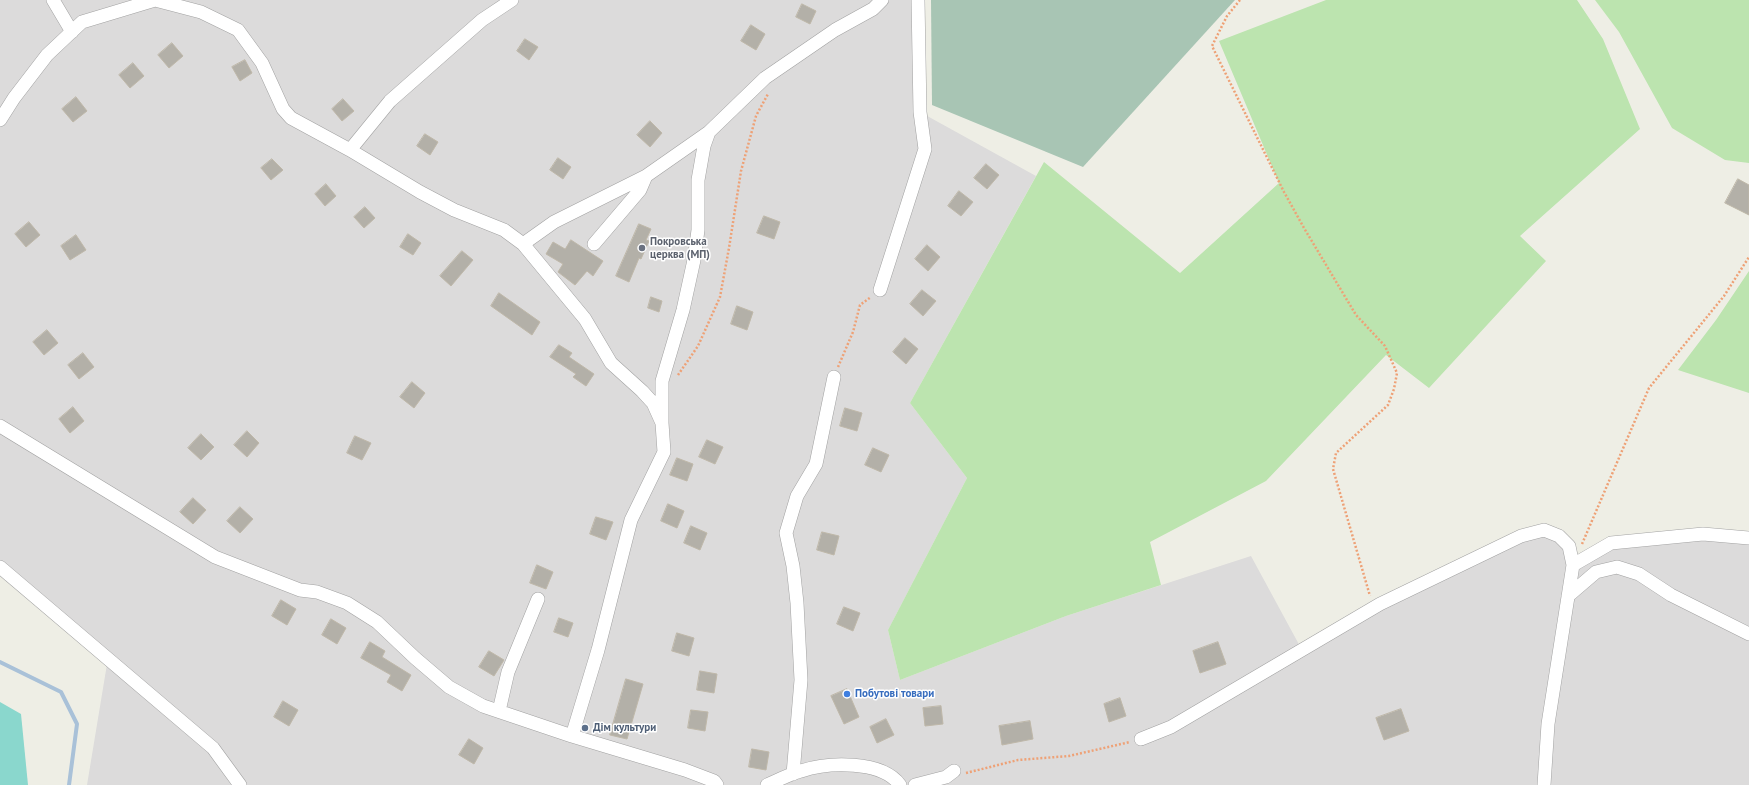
<!DOCTYPE html>
<html>
<head>
<meta charset="utf-8">
<style>
  body { margin:0 }
  canvas { display:block; background:#eeeee5 }
</style>
</head>
<body>
<canvas width="1749" height="785"></canvas>
<script>
const ctx = document.querySelector('canvas').getContext('2d');
ctx.lineJoin = 'round';
function fill(path, color) { ctx.fillStyle = color; ctx.fill(path, 'evenodd'); }
function stroke(path, color, width, dash) { ctx.strokeStyle = color; ctx.lineWidth = width; ctx.lineCap = dash ? 'butt' : 'round'; ctx.setLineDash(dash || []); ctx.stroke(path); }
function label(font, color, halo, rows, align = 'center') {
  ctx.font = font + ' "PT Sans",sans-serif'; ctx.lineWidth = 3; ctx.setLineDash([]); ctx.textBaseline = 'middle'; ctx.strokeStyle = halo; ctx.fillStyle = color; for (const [text, x, y, turn = 0] of rows) {
    ctx.save(); ctx.translate(x, y); ctx.rotate((+turn || 0) * Math.PI / 180); ctx.textAlign = isNaN(turn) ? turn : align; if (halo) ctx.strokeText(text, 0, 0); ctx.fillText(text, 0, 0); ctx.restore();
  }
}
fill(new Path2D(`
  M0,0H918L920,112L1036,176L910,403L967,478L888,630L900,680L1066,616L1251,556L1302,650L1521,536H1559L1573,565L1611,543L1749,538V785H87L108,658L0,567Z`), '#dcdbdb');
fill(new Path2D(`
  M1326,0H1577L1603,39L1640,129L1520,236L1546,261L1429,388L1386,355L1266,481L1150,542L1161,585L1066,616L900,680L888,630L967,478L910,403L1044,162L1180,273L1279,183L1219,41Z
  M1595,0H1749V163L1725,160L1672,128L1619,32Z
  M1749,271V393L1678,370L1716,320Z`), '#bce4af');
fill(new Path2D(`
  M931,0H1235L1083,167L932,105Z`), '#a8c5b4');
fill(new Path2D(`
  M0,702L21,714L28,785H0Z`), '#8ad7cd');
stroke(new Path2D(`
  M0,662L61,692L77,724L69,785`), '#a9c1d8', 4);
const building = new Path2D(`
  M802,4L816,11L810,24L796,17Z
  M751,25L765,34L756,50L741,41Z
  M525,39L538,47L529,60L517,51Z
  M172,43L183,56L169,68L158,55Z
  M245,60L252,73L240,81L232,67Z
  M133,63L144,76L130,88L119,75Z
  M76,97L87,111L73,122L62,109Z
  M343,99L354,111L342,121L332,109Z
  M650,121L662,133L650,147L637,135Z
  M425,134L438,142L430,155L417,146Z
  M558,158L571,167L563,179L550,170Z
  M272,159L283,170L271,180L261,168Z
  M986,164L999,175L987,189L974,178Z
  M1738,179L1749,185V215L1725,203Z
  M326,184L336,196L325,206L315,194Z
  M959,191L973,202L961,216L948,206Z
  M365,207L375,218L364,228L354,217Z
  M764,216L780,222L774,239L757,233Z
  M29,222L40,235L26,247L15,234Z
  M639,224L651,229L646,240L649,241L641,259L639,258L629,282L616,276Z
  M408,234L421,243L413,255L400,247Z
  M76,235L86,250L70,260L61,246Z
  M571,240L603,261L593,276L587,271L575,285L558,272L563,264L546,254L553,242L565,249Z
  M927,245L940,257L928,271L915,259Z
  M462,251L473,260L451,286L440,276Z
  M922,290L936,301L923,316L910,304Z
  M499,293L540,322L532,335L491,306Z
  M651,297L662,301L659,312L648,308Z
  M737,306L753,312L747,330L731,324Z
  M47,330L58,343L44,355L33,342Z
  M905,338L918,349L906,364L893,352Z
  M559,345L572,353L569,357L594,374L586,386L573,377L576,374L550,357Z
  M83,353L94,367L79,379L68,365Z
  M412,382L425,393L414,408L400,397Z
  M73,407L84,421L70,433L59,419Z
  M845,408L862,413L857,431L840,426Z
  M247,431L259,443L247,457L234,445Z
  M201,434L214,447L201,460L188,448Z
  M355,436L371,443L362,460L347,453Z
  M707,440L723,447L715,464L699,457Z
  M873,448L889,455L881,472L865,465Z
  M677,458L693,464L687,481L670,475Z
  M193,498L206,510L193,524L180,512Z
  M668,504L684,511L677,528L661,521Z
  M240,507L253,519L240,533L227,521Z
  M596,517L613,522L606,540L590,534Z
  M691,526L707,533L700,550L684,543Z
  M822,532L839,536L834,555L817,550Z
  M537,565L553,572L546,589L530,583Z
  M281,600L296,609L287,625L272,616Z
  M844,607L860,613L853,631L837,624Z
  M559,618L573,623L568,637L554,632Z
  M331,619L346,628L337,644L322,635Z
  M677,633L694,638L689,656L672,651Z
  M370,642L385,651L382,657L411,675L402,691L387,682L391,675L361,658Z
  M1218,642L1226,664L1200,673L1193,651Z
  M489,651L504,660L494,676L479,667Z
  M700,671L717,674L714,693L697,690Z
  M626,679L643,684L627,739L610,735Z
  M847,689L859,717L844,724L831,696Z
  M1120,698L1126,716L1109,722L1104,704Z
  M283,701L298,710L289,726L274,717Z
  M941,706L943,724L925,726L923,708Z
  M1401,709L1409,731L1384,740L1376,718Z
  M691,710L708,712L705,731L688,728Z
  M886,719L894,735L877,743L870,727Z
  M1030,721L1033,739L1002,745L999,726Z
  M469,739L483,748L474,764L459,755Z
  M752,749L769,752L766,770L749,767Z`);
fill(building, '#b3b0a8');
stroke(building, '#bfb8a9', 1);
const minor = new Path2D(`
  M53,0L72,32
  M0,120L14,98L47,55L82,22L155,0L201,12L238,30L262,63L283,109L291,118L350,150L420,192L454,210L504,230L523,244L585,319L611,363L642,391L653,403L662,423
  M350,150L390,101L482,20L512,0
  M523,244L554,222L646,176L709,132
  M594,244L640,190L646,176
  M880,290L925,149L920,112L918,0
  M0,426L215,557L300,590L317,592L347,603L377,622L415,658L449,687L483,706L572,736L685,770L714,781L717,785
  M1573,565L1611,543L1703,534L1749,538
  M0,567L213,748L240,785
  M1568,596L1596,572L1617,567L1639,574L1671,595L1749,634
  M499,711L508,672L538,599
  M572,736L598,650L631,520L664,452L662,423V381L683,310L694,260L698,230V180L704,146L709,132L765,78L835,30L873,9L882,0
  M1141,739L1171,727L1380,604L1521,536L1544,530L1559,536L1569,546L1573,565L1548,724L1544,785
  M793,774L801,680L797,603L793,566L786,533L797,496L816,464L834,377
  M767,785C778,780 790,774 801,771C828,762 882,760 900,785
  M915,785L946,777L954,771`);
stroke(minor, '#a2a2a2', 14);
stroke(new Path2D(`
  M1240,0L1227,16L1212,46L1284,192L1304,228L1356,315L1385,346L1397,373L1394,389L1388,405L1336,453L1333,469L1370,596
  M838,367L853,332L860,305L871,297
  M678,375L698,346L720,297L729,248L741,171L756,116L768,94
  M1582,544L1649,388L1724,296L1749,257
  M966,773L1018,760L1069,756L1130,742`), '#eea176', 2.5, [2, 2]);
stroke(minor, '#fff', 13);
for (const [x, y, r, color] of [
  [642,248,4,"#6b7280"],
  [847,694,4,"#3f7fe0"],
  [585,728,4,"#5c6f8a"]
]) { const dot = new Path2D(); dot.arc(x, y, r, 0, 2 * Math.PI); ctx.fillStyle = color; ctx.fill(dot); stroke(dot, '#fff', 1.5); }
label('bold 11px', '#5b616d', '#fff', [
  ["Покровська",650,242],
  ["церква (МП)",650,255]
], 'left');
label('bold 11px', '#366cbe', '#fff', [
  ["Побутові товари",855,694]
], 'left');
label('bold 11px', '#4e5e75', '#fff', [
  ["Дім культури",593,728]
], 'left');
</script>
</body>
</html>
